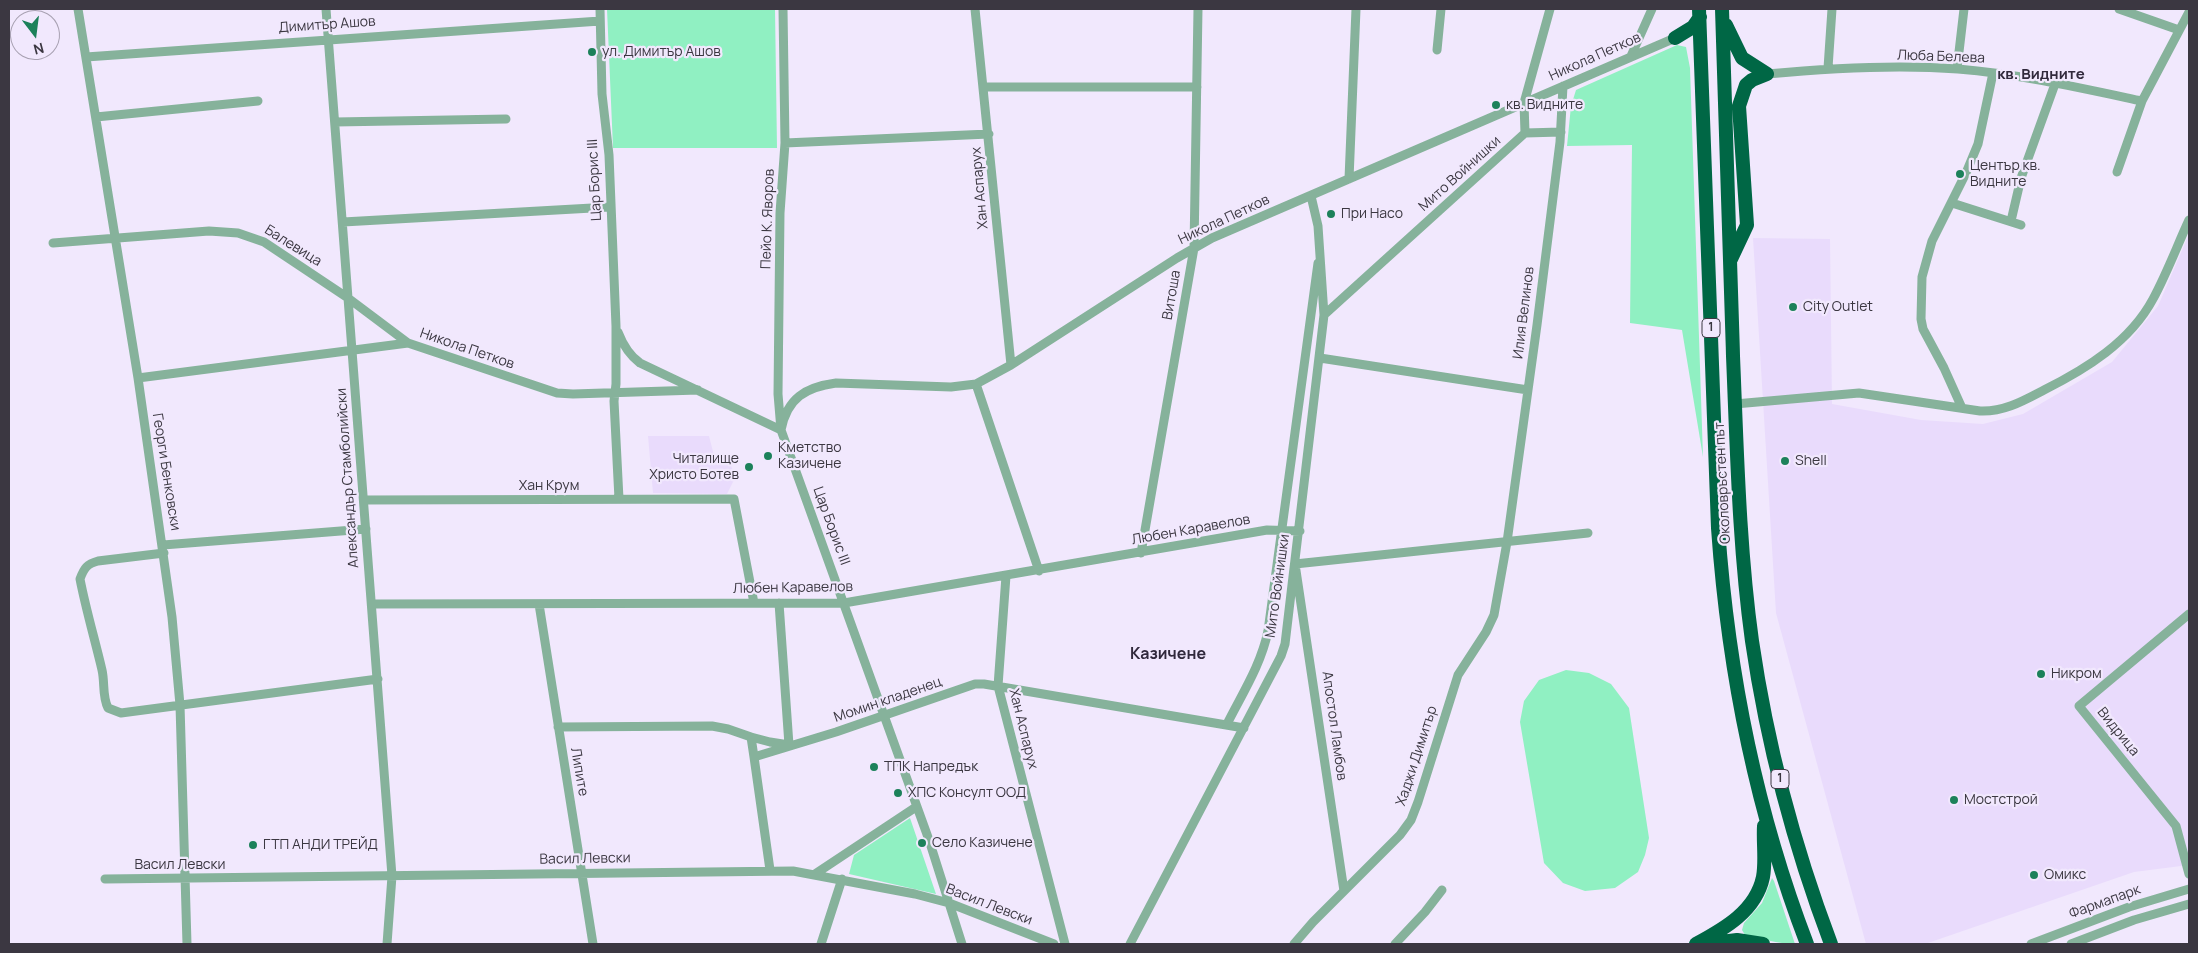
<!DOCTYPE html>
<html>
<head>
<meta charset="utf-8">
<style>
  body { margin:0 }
  #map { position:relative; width:2198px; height:953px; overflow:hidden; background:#f1e8fd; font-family:Manrope,sans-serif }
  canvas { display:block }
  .frame { position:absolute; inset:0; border:10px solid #3b3741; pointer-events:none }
  .north { position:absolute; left:10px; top:10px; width:50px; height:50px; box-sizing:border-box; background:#f1e8fd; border:1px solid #a8a1b2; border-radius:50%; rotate:165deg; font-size:14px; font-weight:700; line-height:20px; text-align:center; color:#3b3741 }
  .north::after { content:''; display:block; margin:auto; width:18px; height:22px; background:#1c815a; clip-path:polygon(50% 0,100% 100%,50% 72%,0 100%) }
</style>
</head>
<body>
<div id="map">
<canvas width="2198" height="953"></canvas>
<div class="frame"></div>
<div class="north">N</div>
</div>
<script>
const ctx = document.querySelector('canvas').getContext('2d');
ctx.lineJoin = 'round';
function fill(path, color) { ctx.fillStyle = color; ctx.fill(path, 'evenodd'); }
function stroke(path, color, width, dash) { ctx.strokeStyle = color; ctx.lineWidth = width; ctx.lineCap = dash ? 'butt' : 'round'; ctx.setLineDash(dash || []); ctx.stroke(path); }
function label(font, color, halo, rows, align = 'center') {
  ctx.font = font + ' Manrope,sans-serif'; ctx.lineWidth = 4.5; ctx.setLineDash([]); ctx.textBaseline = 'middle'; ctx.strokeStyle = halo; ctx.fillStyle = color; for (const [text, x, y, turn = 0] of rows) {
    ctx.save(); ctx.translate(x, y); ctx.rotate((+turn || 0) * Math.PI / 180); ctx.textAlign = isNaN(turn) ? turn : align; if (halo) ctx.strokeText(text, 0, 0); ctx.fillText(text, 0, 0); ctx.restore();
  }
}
fill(new Path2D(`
  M2189,234V865L2134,872L1925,944H1866L1776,613L1753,238L1830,239L1832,404L1921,420L1983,424L2023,414L2112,362L2158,306Z
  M648,436H709L716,463L730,462L735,478L727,494L653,493Z`), '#e9dbfc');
fill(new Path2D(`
  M607,9H775L777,148H613Z
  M1677,45L1686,47L1690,68L1703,457L1682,330L1630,323L1632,145L1567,146L1571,106L1576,90Z
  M1566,670L1589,673L1611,684L1629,708L1649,838L1645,855L1638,872L1615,888L1585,891L1563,883L1544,863L1520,722L1524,701L1539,680Z
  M910,818L936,894L849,874L854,855Z
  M1772,878L1774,881L1795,944C1777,944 1762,938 1745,935L1742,930L1744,923L1762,903Z`), '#90f0c2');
stroke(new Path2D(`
  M78,9L138,378L172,617L180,705L187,944
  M326,9L392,876L387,944
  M600,9L602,94L609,155L616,326V384L614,401L619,499
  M783,9L785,143L780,213L778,394L781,430L929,840L962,944
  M975,9L1011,365
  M2119,9L2179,30
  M1437,50L1441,9
  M1631,56L1652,9
  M86,57L600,21
  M1828,68L1832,9
  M1957,69L1964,9
  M1767,74C1830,68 1894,64 1958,69C2019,74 2081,88 2142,101
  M984,87H1197
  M96,117L258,101
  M335,122L506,119
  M1525,133L1561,132
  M785,143L989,134
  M2117,172L2142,101L2189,12
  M1349,179L1356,9
  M1952,203L2021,225
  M2011,221L2021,178L2055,84
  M343,222L610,207
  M53,243L209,231L238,233L264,242L348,298L408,343
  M1324,315L1525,133L1524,103L1550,9
  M618,332C623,345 629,355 640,363L781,430
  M1320,358L1528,390
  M138,378L408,343L557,393L573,394L698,390
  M976,384L1039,571
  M1735,404L1859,393L1980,411C2004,412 2023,401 2044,390C2086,369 2130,342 2153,299C2167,273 2177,246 2189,220
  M1962,408L1944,368L1923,329L1921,319L1922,277L1932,241L1966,173L1978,144L1993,73
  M781,430C787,398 806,387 836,383L951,387L976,384L1011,365L1177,258L1212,238L1675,38
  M364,500L734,499L754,603
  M163,545L366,529
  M164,553L98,561C87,564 84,568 80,579C86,610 95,640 102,670C105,683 102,696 108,708L121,713L378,679
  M1141,553L1194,248L1198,9
  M1006,576L998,686L1065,944
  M372,604L844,603L1267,530L1300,531
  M539,604L593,944
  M2189,614L2079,706L2176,826L2189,874
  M1227,724C1242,694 1261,665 1268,631L1318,263
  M558,727L712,726L728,729L751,737L754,757L836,732L975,684H984L1244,728
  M751,737L770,742L789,745L779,603
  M754,757L770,870
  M815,874L916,807
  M105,879L793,871L915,894L949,903L1054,944
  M1344,891L1295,564L1588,533
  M821,944L842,879
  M1130,944L1281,656L1285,644L1324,315L1318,226L1311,196
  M1294,944L1313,922L1400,835L1411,820L1418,802L1458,675L1486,632L1494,615L1507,542L1537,325L1560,142L1563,86
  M1395,944L1425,912L1442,890
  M2031,944L2129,907L2189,889
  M2071,944L2134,920L2189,904`), '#86b29b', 9);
stroke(new Path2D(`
  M1699,9L1718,528C1728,670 1756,811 1807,944
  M1722,9C1726,124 1730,240 1733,356C1737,451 1739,547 1752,641C1767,744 1794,846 1831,944
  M1726,25L1742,58L1767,74
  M1675,38L1693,27L1700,17
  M1731,259L1747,225L1739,106L1746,85L1752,80L1767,74
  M1696,944C1724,929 1756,911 1763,877C1766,861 1763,843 1764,826
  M1705,944L1737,940L1763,944`), '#006745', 14);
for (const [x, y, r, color] of [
  [592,52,5,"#1c815a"],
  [1496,105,5,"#1c815a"],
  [1960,174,5,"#1c815a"],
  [1331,214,5,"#1c815a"],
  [1793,307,5,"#1c815a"],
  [768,456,5,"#1c815a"],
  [1785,461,5,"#1c815a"],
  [749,467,5,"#1c815a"],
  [2041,674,5,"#1c815a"],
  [874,767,5,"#1c815a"],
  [898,793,5,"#1c815a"],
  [1954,800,5,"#1c815a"],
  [922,843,5,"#1c815a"],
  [253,845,5,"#1c815a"],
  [2034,875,5,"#1c815a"]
]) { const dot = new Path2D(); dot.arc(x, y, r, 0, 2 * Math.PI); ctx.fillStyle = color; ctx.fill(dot); stroke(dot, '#f1e8fd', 2); }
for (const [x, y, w] of [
  [1711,328,18],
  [1780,779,18]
]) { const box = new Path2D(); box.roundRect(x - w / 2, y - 9.5, w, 19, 4); ctx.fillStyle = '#f1e8fd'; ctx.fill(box); stroke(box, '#3b3741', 1); }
label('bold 12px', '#3b3741', null, [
  ["1",1711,328],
  ["1",1780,779]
]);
label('14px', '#3b3741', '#f1e8fd', [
  ["Димитър Ашов",327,25,-4],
  ["Никола Петков",1595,57,-24],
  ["Люба Белева",1941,57,2],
  ["Мито Войнишки",1460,174,-42],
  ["Цар Борис III",595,180,-93],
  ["Хан Аспарух",980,188,-95],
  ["Пейо К. Яворов",768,219,-88],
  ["Никола Петков",1224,220,-25],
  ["Балевица",293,246,32],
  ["Витоша",1172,295,-80],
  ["Илия Велинов",1524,313,-83],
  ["Никола Петков",467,349,19],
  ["Георги Бенковски",166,472,81],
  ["Александър Стамболийски",348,478,-94],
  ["Околовръстен път",1723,483,-93],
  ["Хан Крум",549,486],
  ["Цар Борис III",831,526,70],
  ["Любен Каравелов",1191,530,-10],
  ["Мито Войнишки",1278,586,-82],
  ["Любен Каравелов",793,588,-1],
  ["Момин кладенец",888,700,-19],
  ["Апостол Ламбов",1334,726,82],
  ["Хан Аспарух",1023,729,76],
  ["Видрица",2118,732,51],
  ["Хаджи Димитър",1417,756,-72],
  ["Липите",579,772,80],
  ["Васил Левски",585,859,-1],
  ["Васил Левски",180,865],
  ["Фармапарк",2105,902,-20],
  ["Васил Левски",989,905,21]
]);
label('14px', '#3b3741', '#f1e8fd', [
  ["ул. Димитър Ашов",602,52],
  ["кв. Видните",1506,105],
  ["Център кв.",1970,166],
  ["Видните",1970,182],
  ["При Насо",1341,214],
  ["City Outlet",1803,307],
  ["Кметство",778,448],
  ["Казичене",778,464],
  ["Читалище",739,459,"right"],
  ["Христо Ботев",739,475,"right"],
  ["Shell",1795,461],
  ["Никром",2051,674],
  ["ТПК Напредък",884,767],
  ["ХПС Консулт ООД",908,793],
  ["Мостстрой",1964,800],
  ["Село Казичене",932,843],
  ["ГТП АНДИ ТРЕЙД",263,845],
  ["Омикс",2044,875]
], 'left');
label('bold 15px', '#31293c', '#f1e8fd', [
  ["кв. Видните",2041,75]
]);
label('bold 16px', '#31293c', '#f1e8fd', [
  ["Казичене",1168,655]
]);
</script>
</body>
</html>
